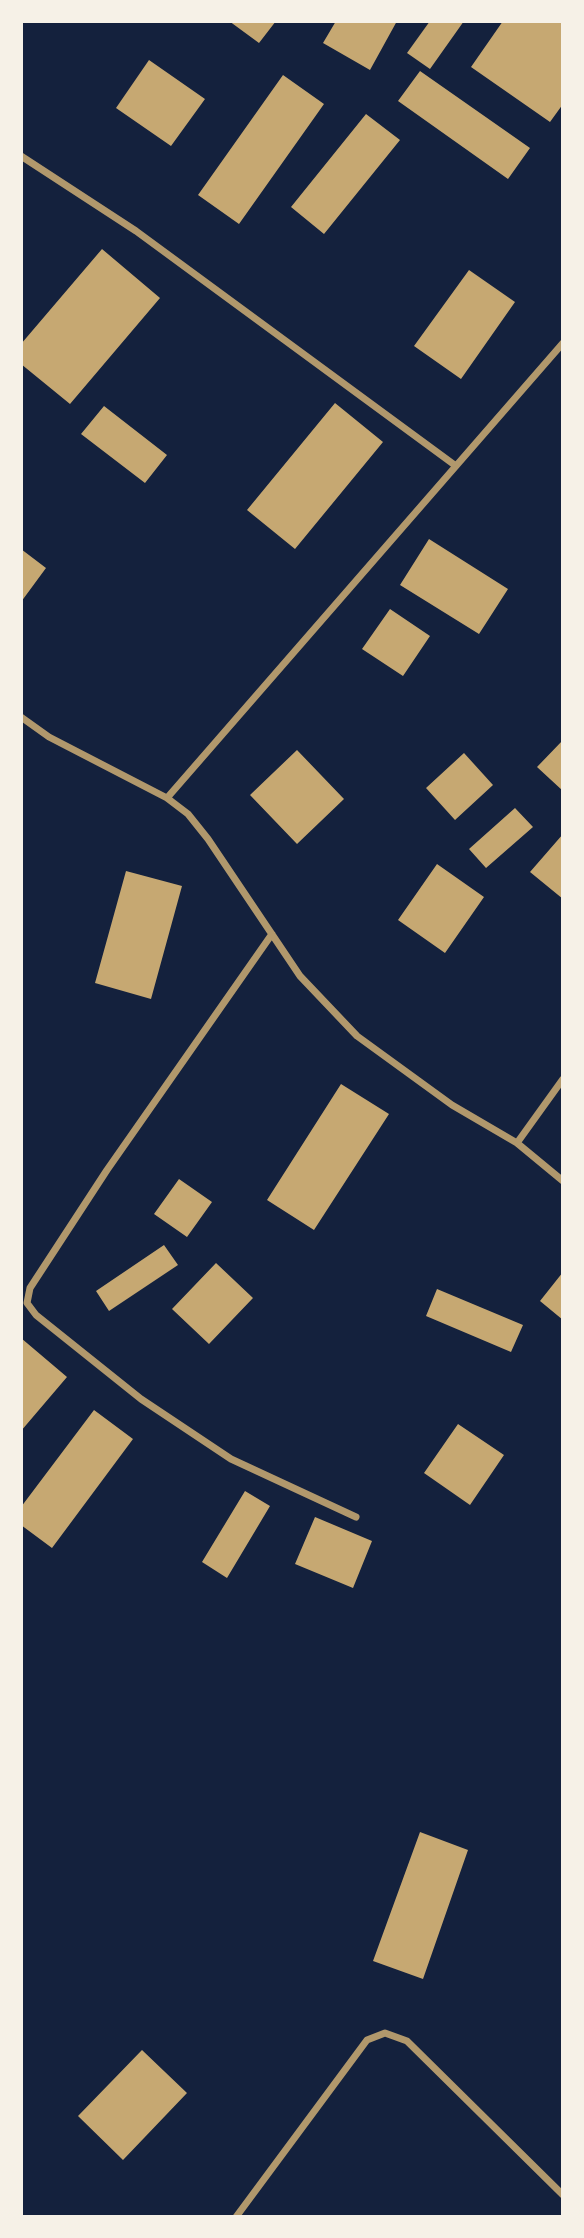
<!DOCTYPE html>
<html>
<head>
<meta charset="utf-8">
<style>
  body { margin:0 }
  #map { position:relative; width:584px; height:2238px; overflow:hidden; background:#14213d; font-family:"Alegreya Sans",sans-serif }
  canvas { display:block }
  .frame { position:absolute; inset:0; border:23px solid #f6f1e7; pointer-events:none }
</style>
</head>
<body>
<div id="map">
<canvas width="584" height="2238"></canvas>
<div class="frame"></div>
</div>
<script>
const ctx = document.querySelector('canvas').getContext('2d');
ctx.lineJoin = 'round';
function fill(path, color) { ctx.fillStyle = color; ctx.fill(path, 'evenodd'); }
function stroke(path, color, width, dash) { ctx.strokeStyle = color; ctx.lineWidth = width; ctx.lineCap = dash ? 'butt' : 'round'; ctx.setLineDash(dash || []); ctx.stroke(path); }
fill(new Path2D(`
  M229,21H276L259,43Z
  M336,21H397L370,70L323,43Z
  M430,21H464L430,69L407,53Z
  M503,21H563V104L550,122L471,67Z
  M149,60L205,99L171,146L116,108Z
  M420,71L530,148L508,179L398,101Z
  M283,75L324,104L239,224L198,195Z
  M366,114L400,140L324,234L291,207Z
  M102,249L160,298L70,404L21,364V344Z
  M469,270L515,302L461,379L414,346Z
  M335,403L383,442L295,549L247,510Z
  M104,406L167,455L145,483L81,434Z
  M429,539L508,589L479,634L400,585Z
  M21,549L46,568L21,602Z
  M390,609L430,636L403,676L362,649Z
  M563,740V791L537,767Z
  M297,750L344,799L297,844L250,795Z
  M464,753L493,785L455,820L426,788Z
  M515,808L533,827L486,868L469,849Z
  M563,834V899L530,872Z
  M437,864L484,897L445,953L398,920Z
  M126,871L182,886L151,999L95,983Z
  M341,1084L389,1114L314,1230L267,1200Z
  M179,1179L212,1202L187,1237L154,1214Z
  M164,1245L178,1265L109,1311L96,1291Z
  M216,1263L253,1298L209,1344L172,1309Z
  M563,1272V1320L540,1301Z
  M437,1289L523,1325L511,1352L426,1316Z
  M21,1338L67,1377L21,1431Z
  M94,1410L133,1439L52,1548L21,1525V1507Z
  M458,1424L504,1455L470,1505L424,1473Z
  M245,1491L270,1506L227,1578L202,1562Z
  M315,1517L372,1541L353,1588L295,1564Z
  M420,1832L468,1850L423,1979L373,1961Z
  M142,2050L187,2093L123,2160L78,2116Z`), '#c6a872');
stroke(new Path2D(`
  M21,156L136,231L456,466
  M21,717L49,737L167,798L563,343
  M167,798L188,814L208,839L300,976L357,1036L452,1105L517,1143L563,1181
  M272,934L107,1170L30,1288L27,1303L36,1315L141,1399L231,1459L356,1517
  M517,1143L563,1079
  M236,2217L367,2040L385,2033L407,2041L563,2195`), '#b1986c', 7);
</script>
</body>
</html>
